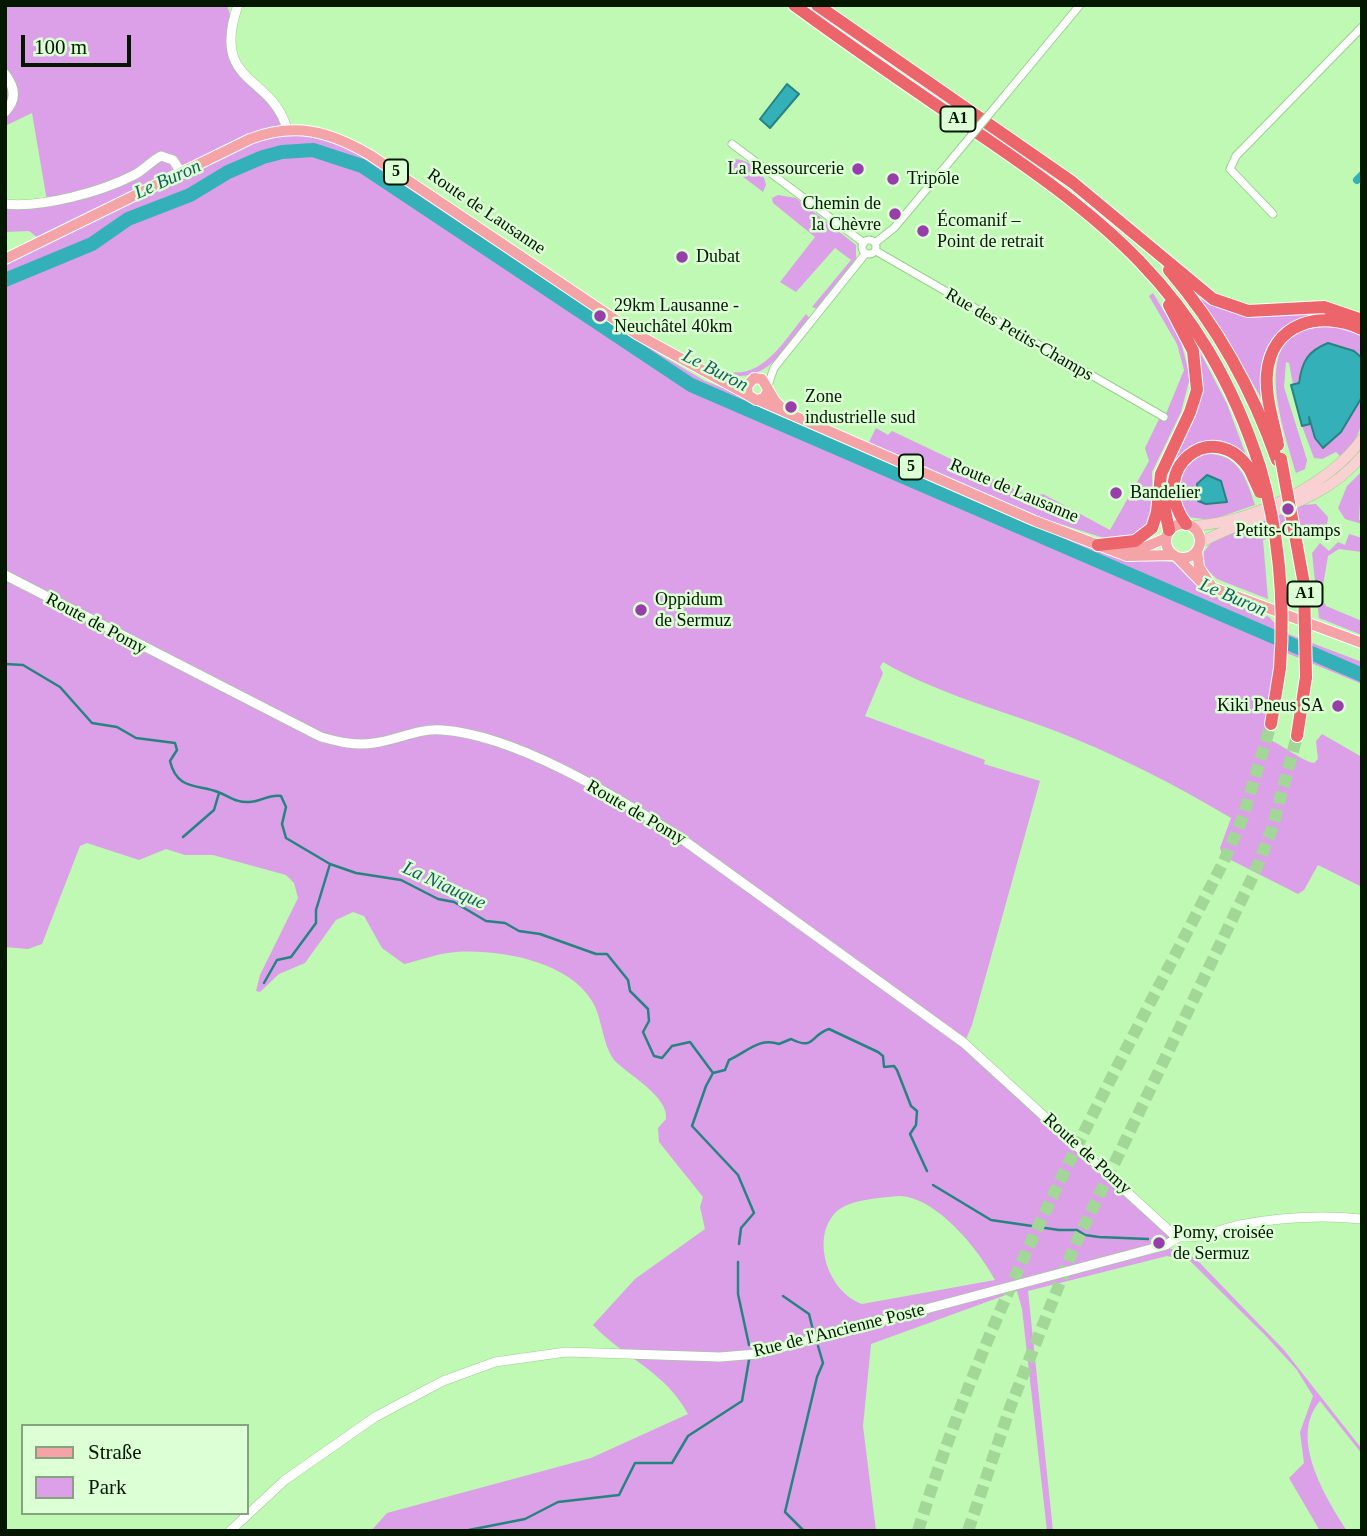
<!DOCTYPE html>
<html>
<head>
<meta charset="utf-8">
<style>
  body { margin:0 }
  #map { position:relative; width:1367px; height:1536px; overflow:hidden; background:#bff9b3; font-family:"Times New Roman",serif }
  canvas { display:block }
  .frame { position:absolute; inset:0; border:7px solid #041801; pointer-events:none }
  .legend { position:absolute; left:21px; top:1424px; width:228px; height:91px; box-sizing:border-box; background:#dcffd5; border:2px solid #86a380; margin:0; padding:9px 12px; list-style:none; font-size:21px; color:#041801 }
  .legend li { display:flex; align-items:center; gap:14px; height:35px }
  .legend b { width:35px; border:2px solid #86a380 }
  .scale { position:absolute; left:21px; top:35px; width:110px; height:32px; box-sizing:border-box; border:4px solid #041801; border-top:0; padding-left:9px; font-size:21px; line-height:24px; white-space:nowrap; color:#041801; -webkit-text-stroke:5px #dcffd5; paint-order:stroke }
</style>
</head>
<body>
<div id="map">
<canvas width="1367" height="1536"></canvas>
<div class="frame"></div>
<ul class="legend">
<li><b style="height:9px;background:#f4a3a6"></b>Straße</li>
<li><b style="height:19px;background:#dba0e8"></b>Park</li>
</ul>
<div class="scale">100 m</div>
</div>
<script>
const ctx = document.querySelector('canvas').getContext('2d');
ctx.lineJoin = 'round';
function fill(path, color) { ctx.fillStyle = color; ctx.fill(path, 'evenodd'); }
function stroke(path, color, width, dash) { ctx.strokeStyle = color; ctx.lineWidth = width; ctx.lineCap = dash ? 'butt' : 'round'; ctx.setLineDash(dash || []); ctx.stroke(path); }
function label(font, color, halo, rows, align = 'center') {
  ctx.font = font + ' "Times New Roman",serif'; ctx.lineWidth = 5; ctx.setLineDash([]); ctx.textBaseline = 'middle'; ctx.strokeStyle = halo; ctx.fillStyle = color; for (const [text, x, y, turn = 0] of rows) {
    ctx.save(); ctx.translate(x, y); ctx.rotate((+turn || 0) * Math.PI / 180); ctx.textAlign = isNaN(turn) ? turn : align; if (halo) ctx.strokeText(text, 0, 0); ctx.fillText(text, 0, 0); ctx.restore();
  }
}
fill(new Path2D(`
  M5,5H227L232,21L230,51L277,109L287,129L343,140L659,354L705,381L738,394L751,404L775,412L1089,548L1110,556L1173,562L1209,594L1269,617L1283,632L1362,662V684L1282,651L1267,738C1280,744 1304,762 1314,763L1318,759L1316,741L1322,734L1362,757V887L1318,865L1304,890L1298,894L1223,856L1220,848L1231,818C1174,784 1115,754 1053,730C995,708 936,693 883,662L880,667L883,673L865,716L985,760L984,764L1040,781L972,1025L964,1044L1175,1236L1167,1248L1182,1251L1196,1259L1284,1350L1362,1449V1454L1320,1401C1288,1438 1326,1498 1347,1531H1320L1289,1478L1304,1463L1300,1432L1313,1396L1297,1370L1265,1335L1190,1261L1167,1256L1028,1291L1053,1531H1047L1022,1309L1017,1291L871,1344L863,1426L876,1531H371L387,1513L591,1458L688,1414C665,1371 624,1358 593,1325L635,1279L705,1229L700,1207L703,1197L659,1142L658,1128L666,1119C669,1097 629,1075 615,1061C602,1045 603,1019 592,1001C568,961 499,949 456,952C438,953 422,960 404,964L382,948L364,916L353,912L336,920L305,963L279,974L260,992L256,991L260,975L298,898L294,883L286,875L213,855H185L166,849L139,860L87,843L80,846L42,944L28,949L5,947V259L42,241L29,231L5,232V204L47,201L32,113L5,126ZM899,1196C937,1197 979,1250 995,1280L862,1304C828,1292 810,1238 836,1212C850,1199 880,1198 899,1196Z
  M733,159C748,159 764,170 766,185L763,192L725,163Z
  M778,195L796,198L856,245V262L818,309L812,307L851,260L835,248L796,292L780,282L815,237L773,203L772,198Z
  M1153,293L1180,338L1190,377L1181,412L1152,472L1153,513L1140,536L1107,539L1026,513L801,413L869,442L876,428L888,435L892,431L1031,497L1043,494L1110,530L1149,461L1145,448L1159,419L1163,421L1184,370L1177,344L1149,296Z
  M1197,294L1219,306L1311,308L1348,320L1280,335L1264,403L1227,338Z
  M806,314L810,319C777,358 762,392 707,368L709,366C758,389 779,347 806,314Z
  M1330,324L1362,336V358C1329,332 1305,345 1298,383L1293,384L1289,363L1286,362L1284,387L1307,460L1305,469L1296,473C1286,436 1253,350 1302,330C1311,327 1321,326 1330,324Z
  M1199,350L1227,404L1247,458L1240,453L1183,454L1173,467L1167,497V471L1195,413Z
  M1362,397C1362,426 1363,434 1341,457L1336,452L1322,459L1314,458L1302,426L1311,424L1315,438L1330,443L1341,432Z
  M1205,454C1238,453 1246,477 1255,505L1211,520L1188,517C1175,492 1176,467 1205,454Z
  M1362,471L1359,519L1362,524L1345,519L1338,508L1347,486Z
  M1316,504L1328,517L1327,526L1321,532H1313L1307,526L1263,540L1268,599L1217,579L1203,566L1202,554L1214,539L1303,505Z
  M1349,534L1362,538V552L1339,549L1328,556L1321,597L1326,606L1362,621V635L1319,618L1312,553L1320,543L1329,551L1338,542L1345,545Z`), '#dba0e8');
const water = new Path2D(`
  M787,84L799,94L770,128L760,119Z
  M1328,343L1354,351L1362,358V397L1341,432L1323,448L1315,438L1309,417L1310,424L1302,426L1291,385L1299,383C1302,361 1308,351 1328,343Z
  M1207,475L1221,481L1227,502L1206,504L1198,501L1197,484Z`);
fill(water, '#34b1b8');
stroke(water, '#268381', 2);
stroke(new Path2D(`
  M5,664L23,665L60,687L92,723L117,727L136,738L175,743L177,750L170,761C177,791 199,784 218,792C229,796 236,803 249,802C260,802 269,794 281,796L286,807L282,824L286,838L330,864L356,873L401,880L438,899L454,902L486,921L505,923L519,931L540,934L596,954H607L628,980L630,991L648,1009L649,1021L643,1032L654,1056L662,1058L672,1046L690,1042L713,1073
  M183,837L214,810L219,793
  M264,983L277,960L291,957L316,923V910L330,864
  M933,1185L991,1220L1059,1230H1077L1085,1235L1099,1237L1148,1239
  M739,1244L741,1228L754,1213L738,1175L692,1126L706,1086L713,1073L725,1070L729,1060C747,1052 759,1037 779,1044L791,1039C815,1051 810,1035 829,1029L878,1052L883,1056L884,1067L894,1066L897,1070L911,1106L917,1111L916,1125L910,1134L927,1171
  M738,1262V1294L749,1345
  M783,1296L809,1314L814,1334
  M464,1531L525,1519L558,1502L619,1495L635,1463H672L688,1436L742,1401L749,1360
  M804,1531L785,1512L817,1377L823,1363L818,1346`), '#268381', 2.5);
stroke(new Path2D(`
  M1357,180L1362,175`), '#34b1b8', 8);
stroke(new Path2D(`
  M5,280L92,244L128,219L190,195L228,172L263,157L282,152L313,150L362,166L691,385L1362,675`), '#34b1b8', 14);
stroke(new Path2D(`
  M918,1531C990,1296 1112,1078 1224,861L1243,817L1271,724
  M968,1531L1011,1405L1075,1245L1255,872L1272,829L1297,736`), '#a3d798', 12, [12, 6]);
const minor = new Path2D(`
  M1007,93L1080,5
  M732,144L864,243
  M1273,214L1230,169L1236,156L1362,27
  M862 247a7 7 0 1 1 14 0a7 7 0 1 1-14 0Z
  M875,243L894,228L956,154
  M876,251L1164,417
  M768,385L774,368L866,253`);
const tertiary = new Path2D(`
  M238,5C210,85 272,74 287,129
  M5,74C15,87 17,100 5,112
  M5,204C42,208 101,192 134,175C144,170 151,161 161,156L173,160L181,172
  M5,575L321,737C339,742 356,746 374,743C398,740 418,728 442,730C515,735 613,795 675,834L964,1043L1175,1236C1198,1240 1218,1230 1240,1225C1281,1217 1321,1215 1362,1219
  M230,1531L285,1480L375,1417L443,1381L495,1362L566,1352L720,1357L757,1354L1166,1245L1179,1237`);
const secondary = new Path2D(`
  M1192,526C1249,523 1328,486 1362,439
  M1200,543C1255,512 1319,508 1362,456`);
const primary = new Path2D(`
  M5,259L250,139C295,122 329,131 370,155L638,335L748,395
  M768,391L764,398L756,400L748,395L747,386L754,378L762,379L775,401L783,409
  M758,400L1035,521L1127,556L1174,555
  M1166 541a17 17 0 1 1 34 0a17 17 0 1 1-34 0Z
  M1118,550L1143,548L1166,538
  M1197,550L1199,567L1212,587
  M1177,557L1203,584L1362,643`);
const motorway = new Path2D(`
  M794,5C846,43 898,79 951,115C1100,215 1202,288 1260,467
  M817,5L1072,182L1213,299L1248,311L1324,307L1362,320
  M1169,270C1217,326 1253,391 1277,460
  M1278,445C1274,422 1265,398 1267,374C1271,323 1321,309 1362,329
  M1162,496L1169,530
  M1186,524C1145,468 1214,415 1250,470
  M1098,545L1135,541L1152,528L1157,512L1161,474L1190,412L1197,390L1193,351L1169,305
  M1271,724L1280,668
  M1297,736L1306,677`);
stroke(minor, '#98d18d', 9);
stroke(tertiary, '#98d18d', 10);
stroke(secondary, '#98d18d', 11);
stroke(primary, '#fff', 12);
stroke(motorway, '#fff', 14);
stroke(minor, '#fff', 7);
stroke(tertiary, '#fff', 9);
stroke(secondary, '#f9d1d2', 10);
stroke(primary, '#f4a3a6', 10);
stroke(motorway, '#ec656a', 12);
const minorBridge = new Path2D(`
  M956,154L1007,93`);
const motorwayBridge = new Path2D(`
  M1281,459L1304,584L1306,677
  M1260,467C1279,533 1285,600 1280,668
  M1250,470L1260,492`);
stroke(minorBridge, '#98d18d', 9, []);
stroke(motorwayBridge, '#fff', 14, []);
stroke(minorBridge, '#fff', 7);
stroke(motorwayBridge, '#ec656a', 12);
for (const [x, y, r, color] of [
  [858,169,7,"#973eaa"],
  [893,179,7,"#973eaa"],
  [895,214,7,"#973eaa"],
  [923,231,7,"#973eaa"],
  [682,257,7,"#973eaa"],
  [600,316,7,"#973eaa"],
  [791,407,7,"#973eaa"],
  [1116,493,7,"#973eaa"],
  [1288,509,7,"#973eaa"],
  [641,610,7,"#973eaa"],
  [1338,706,7,"#973eaa"],
  [1159,1243,7,"#973eaa"]
]) { const dot = new Path2D(); dot.arc(x, y, r, 0, 2 * Math.PI); ctx.fillStyle = color; ctx.fill(dot); stroke(dot, '#dcffd5', 2.5); }
for (const [x, y, w] of [
  [958,119,35],
  [396,172,24],
  [911,467,24],
  [1305,594,35]
]) { const box = new Path2D(); box.roundRect(x - w / 2, y - 12.5, w, 25, 5); ctx.fillStyle = '#dcffd5'; ctx.fill(box); stroke(box, '#041801', 2); }
label('bold 16px', '#041801', null, [
  ["A1",958,119],
  ["5",396,172],
  ["5",911,467],
  ["A1",1305,594]
]);
label('18px', '#041801', '#dcffd5', [
  ["La Ressourcerie",844,169,"right"],
  ["Tripōle",907,179],
  ["Chemin de",881,204,"right"],
  ["la Chèvre",881,225,"right"],
  ["Écomanif –",937,221],
  ["Point de retrait",937,242],
  ["Dubat",696,257],
  ["29km Lausanne -",614,306],
  ["Neuchâtel 40km",614,327],
  ["Zone",805,397],
  ["industrielle sud",805,418],
  ["Bandelier",1130,493],
  ["Petits-Champs",1288,531,"center"],
  ["Oppidum",655,600],
  ["de Sermuz",655,621],
  ["Kiki Pneus SA",1324,706,"right"],
  ["Pomy, croisée",1173,1233],
  ["de Sermuz",1173,1254]
], 'left');
label('18px', '#041801', '#dcffd5', [
  ["Route de Lausanne",486,212,34],
  ["Rue des Petits-Champs",1019,335,30],
  ["Route de Lausanne",1014,491,23],
  ["Route de Pomy",96,624,28],
  ["Route de Pomy",636,813,30],
  ["Route de Pomy",1087,1154,42],
  ["Rue de l'Ancienne Poste",839,1331,-14]
]);
label('italic 19px', '#195c60', '#dcffd5', [
  ["Le Buron",168,180,-24],
  ["Le Buron",715,371,27],
  ["Le Buron",1233,598,23],
  ["La Niauque",444,886,25]
]);
</script>
</body>
</html>
